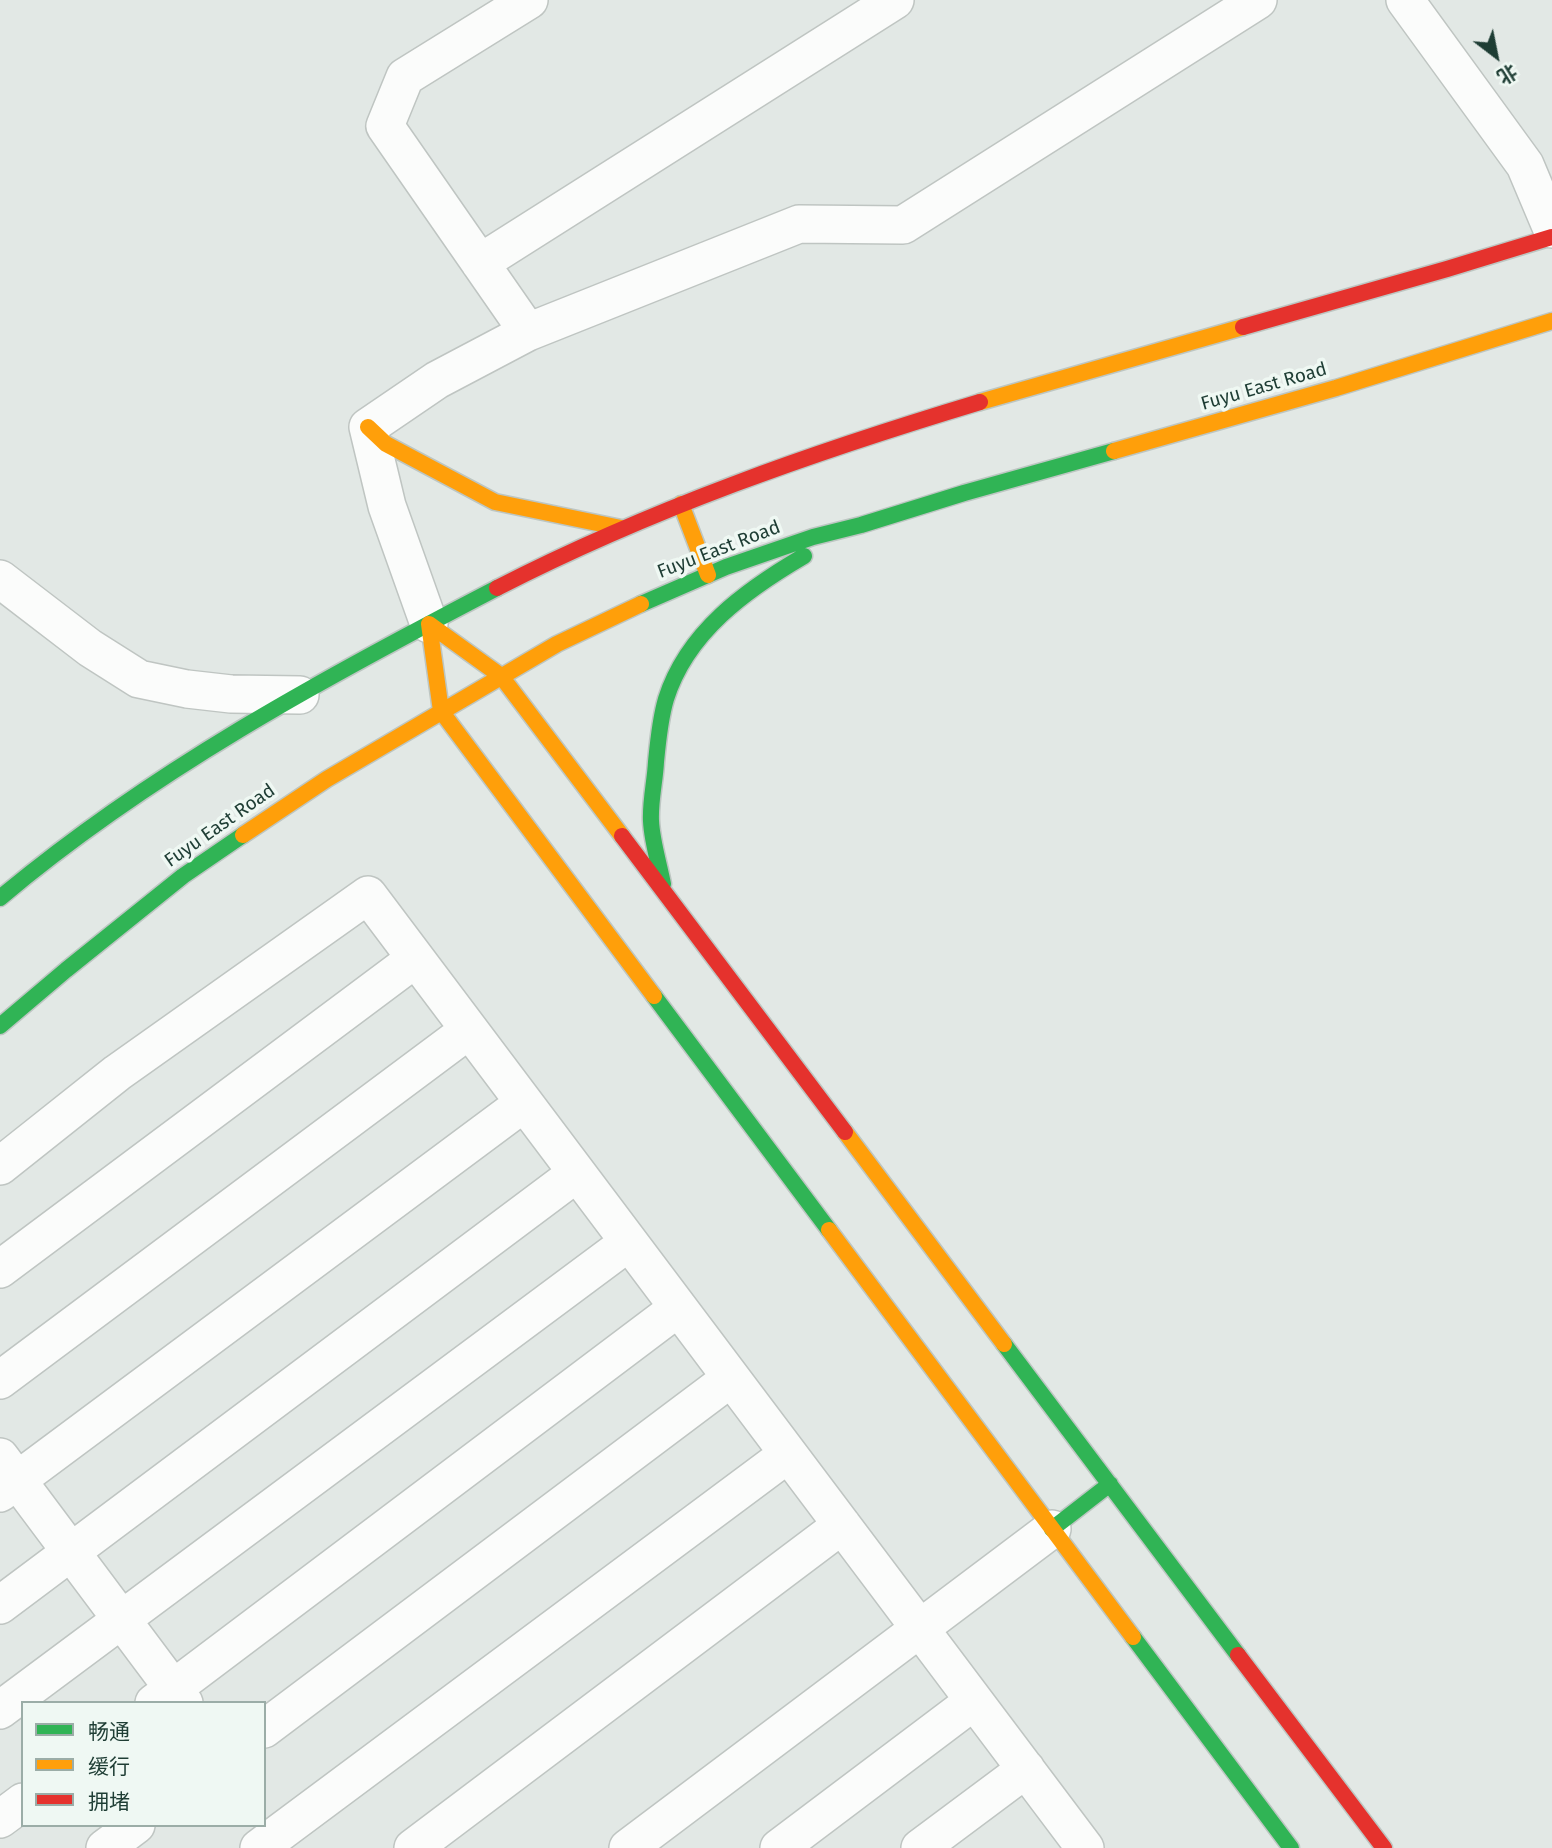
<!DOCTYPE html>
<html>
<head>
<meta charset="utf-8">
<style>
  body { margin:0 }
  #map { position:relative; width:1552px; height:1848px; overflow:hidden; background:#e2e8e5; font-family:"Fira Sans","Noto Sans SC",sans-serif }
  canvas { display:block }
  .legend { position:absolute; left:21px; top:1701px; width:245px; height:126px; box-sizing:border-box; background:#eff8f3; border:2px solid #9bada7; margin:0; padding:9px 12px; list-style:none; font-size:21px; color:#1e3d34 }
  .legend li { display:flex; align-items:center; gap:14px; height:35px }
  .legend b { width:35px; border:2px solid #9bada7 }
  .north { position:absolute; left:1461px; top:21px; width:70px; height:70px; -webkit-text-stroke:5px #eff8f3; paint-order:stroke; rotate:148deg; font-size:19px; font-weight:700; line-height:28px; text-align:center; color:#1e3d34 }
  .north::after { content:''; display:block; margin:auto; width:24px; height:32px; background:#1e3d34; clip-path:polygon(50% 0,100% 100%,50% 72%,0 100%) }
</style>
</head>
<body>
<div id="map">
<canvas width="1552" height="1848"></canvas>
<ul class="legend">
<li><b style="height:9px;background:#30b455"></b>畅通</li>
<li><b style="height:9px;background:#ff9f0a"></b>缓行</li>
<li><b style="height:9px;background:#e5322d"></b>拥堵</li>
</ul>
<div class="north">北</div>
</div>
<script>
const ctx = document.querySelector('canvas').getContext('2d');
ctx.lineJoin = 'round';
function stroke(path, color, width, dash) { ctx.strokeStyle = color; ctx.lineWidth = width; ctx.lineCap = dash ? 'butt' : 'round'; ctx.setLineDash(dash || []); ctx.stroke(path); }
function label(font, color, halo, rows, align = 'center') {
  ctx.font = font + ' "Fira Sans",sans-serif'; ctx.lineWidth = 7; ctx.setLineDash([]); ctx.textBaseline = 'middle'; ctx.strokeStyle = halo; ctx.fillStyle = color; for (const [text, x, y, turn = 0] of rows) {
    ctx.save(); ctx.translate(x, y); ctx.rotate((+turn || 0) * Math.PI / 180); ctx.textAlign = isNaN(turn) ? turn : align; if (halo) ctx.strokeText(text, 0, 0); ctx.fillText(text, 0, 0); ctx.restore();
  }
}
const street = new Path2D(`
  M1405,0L1525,165L1552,229
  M480,263L895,0
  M528,332L799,224L903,225L1258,0
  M0,579L90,648L139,679L187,689L231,694L300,695
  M429,624L387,506L368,427L437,380L528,332L385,126L405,77L529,0
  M0,1166L117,1073L368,895L1085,1848
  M0,1269L415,959
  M0,1380L469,1030
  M0,1457L184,1703
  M0,1493L524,1103
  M0,1605L577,1173
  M154,1703L678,1308
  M0,1710L629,1242
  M264,1729L731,1378
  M0,1819L23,1802
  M105,1848L136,1825
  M259,1848L788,1454
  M413,1848L842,1525
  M628,1848L1052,1529
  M779,1848L974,1701
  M920,1848L1026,1769`);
const fast = new Path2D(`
  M641,604L726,567L813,537L861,525L964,493L1114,451
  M663,884C659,863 652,842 651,821C650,801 655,782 656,762C658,741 660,719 666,699C687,632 746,590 804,556
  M0,898C150,772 324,678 497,588
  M654,996L829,1230
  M0,1026L66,970L183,876L243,835
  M1004,1344L1238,1655
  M1052,1529L1110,1484
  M1133,1637L1291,1848`);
const slow = new Path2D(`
  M980,402L1243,327
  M368,427L386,444L495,502L621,528
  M1114,451L1336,388L1552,321
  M681,504L708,575
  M429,624L501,676L622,836
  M429,624L441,711L654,996
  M243,835L327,779L557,644L641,604
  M845,1132L1004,1344
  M829,1230L1133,1637`);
const jam = new Path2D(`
  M1243,327L1447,269L1552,237
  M497,588C651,509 814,452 980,402
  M622,836L845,1132
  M1238,1655L1384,1848`);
stroke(street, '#bfc5c2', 40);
stroke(fast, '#bdc6c2', 19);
stroke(slow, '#bdc6c2', 19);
stroke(jam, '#bdc6c2', 19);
stroke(street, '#fbfcfb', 37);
stroke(fast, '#30b455', 16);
stroke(slow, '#ff9f0a', 16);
stroke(jam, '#e5322d', 16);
label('19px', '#1e3d34', '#eff8f3', [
  ["Fuyu East Road",1264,387,-16],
  ["Fuyu East Road",719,550,-21],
  ["Fuyu East Road",220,826,-35]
]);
</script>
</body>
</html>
